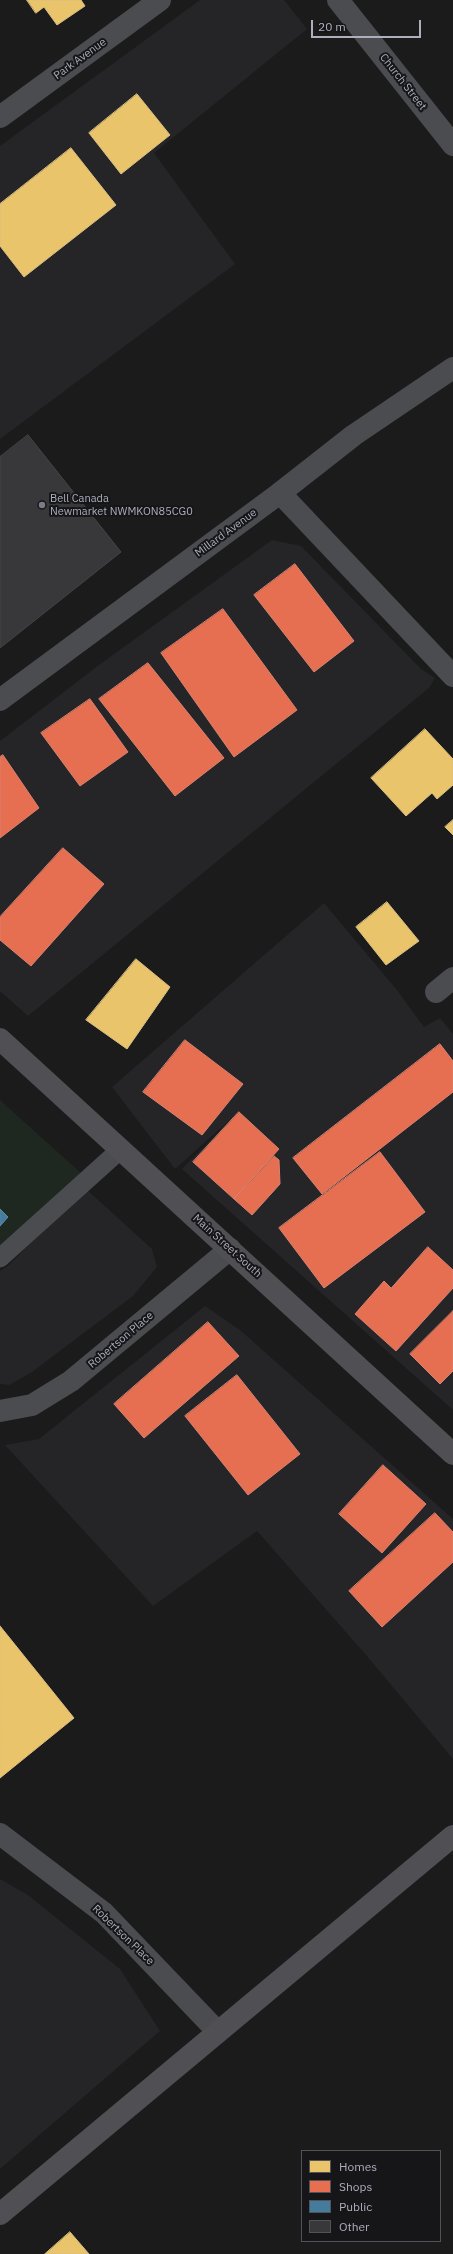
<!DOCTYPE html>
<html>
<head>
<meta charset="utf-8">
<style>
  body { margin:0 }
  #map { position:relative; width:453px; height:2254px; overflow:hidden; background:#1b1b1c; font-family:"IBM Plex Sans",sans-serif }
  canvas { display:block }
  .legend { position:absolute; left:301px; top:2150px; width:140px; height:92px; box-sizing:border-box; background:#161518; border:1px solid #52535a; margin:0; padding:5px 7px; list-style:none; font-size:12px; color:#adafbd }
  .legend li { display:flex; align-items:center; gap:8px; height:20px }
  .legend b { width:20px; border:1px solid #52535a }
  .scale { position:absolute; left:311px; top:20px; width:110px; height:18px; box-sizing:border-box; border:2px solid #adafbd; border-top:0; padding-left:5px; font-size:12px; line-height:14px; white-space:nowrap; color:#adafbd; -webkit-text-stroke:3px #161518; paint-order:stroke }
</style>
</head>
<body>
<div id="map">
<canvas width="453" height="2254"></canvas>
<ul class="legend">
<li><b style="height:11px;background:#e9c46a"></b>Homes</li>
<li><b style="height:11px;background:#e76f51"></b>Shops</li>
<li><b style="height:11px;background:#457b9d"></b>Public</li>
<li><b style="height:11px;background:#38383a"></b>Other</li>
</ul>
<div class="scale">20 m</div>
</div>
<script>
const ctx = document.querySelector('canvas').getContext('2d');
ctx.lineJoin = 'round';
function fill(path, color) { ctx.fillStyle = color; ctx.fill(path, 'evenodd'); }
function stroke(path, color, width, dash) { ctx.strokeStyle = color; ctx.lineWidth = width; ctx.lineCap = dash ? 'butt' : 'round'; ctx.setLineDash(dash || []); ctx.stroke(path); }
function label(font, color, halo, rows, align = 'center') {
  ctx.font = font + ' "IBM Plex Sans",sans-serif'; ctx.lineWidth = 4; ctx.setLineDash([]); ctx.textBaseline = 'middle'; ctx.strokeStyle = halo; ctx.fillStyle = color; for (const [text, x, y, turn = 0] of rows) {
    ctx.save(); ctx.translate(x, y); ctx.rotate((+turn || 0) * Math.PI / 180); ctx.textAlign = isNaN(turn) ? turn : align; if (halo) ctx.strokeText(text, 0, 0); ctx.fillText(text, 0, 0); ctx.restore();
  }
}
fill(new Path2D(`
  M200,0H284L307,29L154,153L235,264L0,439V146Z
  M272,540L301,546L421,669L435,678L429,688L28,1016L0,991V741L99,665Z
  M324,903L397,990L424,1027L440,1018L453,1034V1410L182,1169L231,1119L175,1169L112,1087Z
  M85,1188L152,1249L157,1267L133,1296L32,1372L9,1385L0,1384V1271L8,1266Z
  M205,1306L240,1330L453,1519V1759L366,1655L257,1531L153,1606L5,1445L39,1439Z
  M0,1879L28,1895L120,1969L160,2031L0,2169Z`), '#252528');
fill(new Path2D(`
  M0,1100L81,1173L0,1250Z`), '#1f2721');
const homes = new Path2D(`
  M27,0H81L85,6L57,25L44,7L36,13Z
  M137,94L170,135L121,174L89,133Z
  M71,148L116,205L24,277L0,246V204Z
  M425,729L453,759V785L437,799L432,793L406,816L371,778Z
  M453,820V835L445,827Z
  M387,902L419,941L386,965L356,927Z
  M136,959L170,987L127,1049L86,1020Z
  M0,1626L74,1718L0,1778Z
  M70,2232L89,2254H45Z`);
fill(homes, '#e9c46a');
stroke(homes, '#d7be83', 1);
const shops = new Path2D(`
  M295,564L354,641L314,672L254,595Z
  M223,609L297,710L234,757L161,653Z
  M148,663L224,758L175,796L99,699Z
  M90,699L128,752L80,786L41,733Z
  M3,755L39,808L0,838V757Z
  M63,848L104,884L31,966L0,940V917Z
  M185,1040L243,1084L202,1135L143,1092Z
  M440,1044L453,1061V1092L322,1194L293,1158Z
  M239,1112L279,1149L234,1199L193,1162Z
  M380,1152L425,1212L324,1288L279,1228Z
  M274,1156L279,1160L280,1184L252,1215L234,1199Z
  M428,1247L453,1270V1288L396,1351L355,1314L384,1281L391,1288Z
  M453,1311V1371L440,1384L410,1354Z
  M208,1322L239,1356L144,1438L114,1404Z
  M237,1375L300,1454L248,1495L185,1416Z
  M383,1465L426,1504L382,1553L339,1514Z
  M435,1513L453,1532V1562L382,1627L349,1591Z`);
fill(shops, '#e76f51');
stroke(shops, '#d68271', 1);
const public = new Path2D(`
  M0,1209L8,1217L0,1226Z`);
fill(public, '#457b9d');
stroke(public, '#648ba7', 1);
const building = new Path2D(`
  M28,435L121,552L0,648V457Z`);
fill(building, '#38383a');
stroke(building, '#444548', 1);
stroke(new Path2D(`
  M0,1258L121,1149`), '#4b4c4f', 19);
stroke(new Path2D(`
  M280,493L453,676
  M436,992L453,978
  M0,1411L32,1405L71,1381L230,1249
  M0,1834L104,1913L218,2032`), '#4b4c4f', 22);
stroke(new Path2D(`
  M338,0L453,145
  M0,117L160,0
  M0,700L280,493L354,435L453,368`), '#4b4c4f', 22);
stroke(new Path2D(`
  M0,1039L453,1454
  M0,2214L453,1836`), '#505054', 22);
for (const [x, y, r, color] of [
  [42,505,4,"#7a7b85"]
]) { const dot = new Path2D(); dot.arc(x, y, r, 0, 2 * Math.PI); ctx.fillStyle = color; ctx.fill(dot); stroke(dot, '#161518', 1.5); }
label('11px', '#adafbd', '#161518', [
  ["Park Avenue",80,59,-36],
  ["Church Street",403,82,52],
  ["Millard Avenue",226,533,-36],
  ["Main Street South",227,1246,42],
  ["Robertson Place",121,1340,-40],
  ["Robertson Place",123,1935,44]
]);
label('11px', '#adafbd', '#161518', [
  ["Bell Canada",50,499],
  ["Newmarket NWMKON85CG0",50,512]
], 'left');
</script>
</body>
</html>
